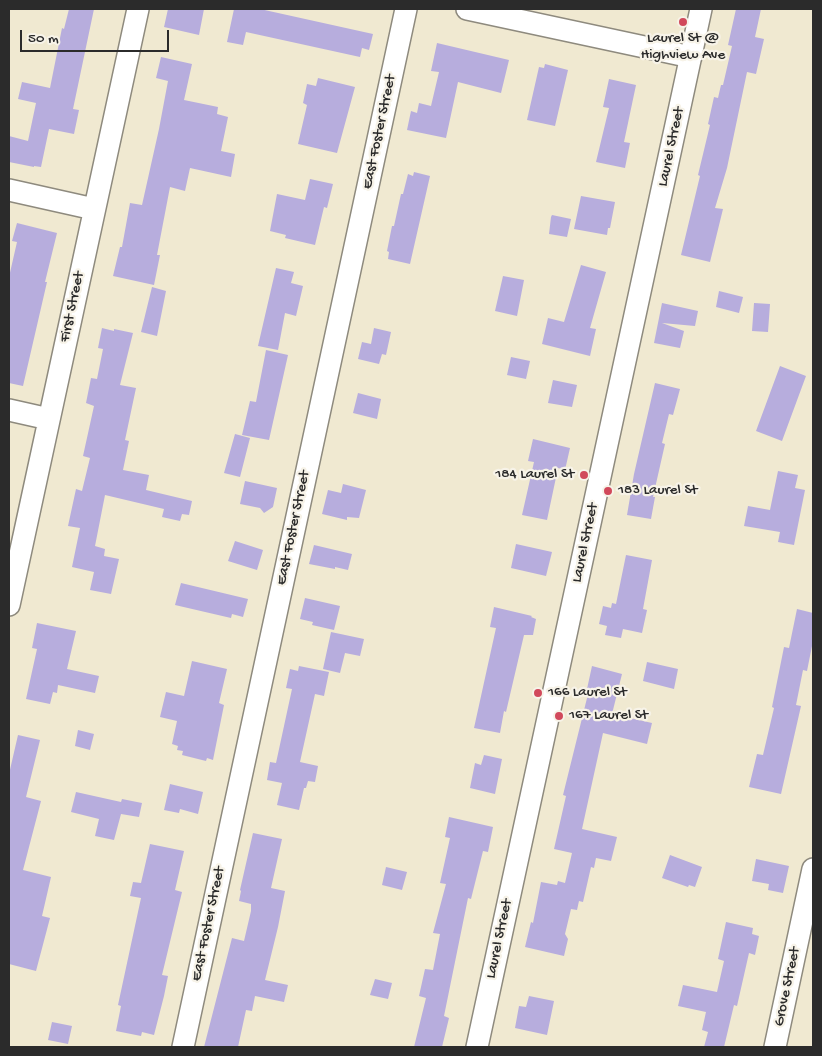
<!DOCTYPE html>
<html>
<head>
<meta charset="utf-8">
<style>
  body { margin:0 }
  #map { position:relative; width:822px; height:1056px; overflow:hidden; background:#f0e9d1; font-family:"Gochi Hand",sans-serif }
  canvas { display:block }
  .frame { position:absolute; inset:0; border:10px solid #2b2b2b; pointer-events:none }
  .scale { position:absolute; left:20px; top:30px; width:149px; height:22px; box-sizing:border-box; border:2px solid #2b2b2b; border-top:0; padding-left:6px; font-size:15px; line-height:18px; white-space:nowrap; color:#2b2b2b; -webkit-text-stroke:4px #f7f3e8; paint-order:stroke }
</style>
</head>
<body>
<div id="map">
<canvas width="822" height="1056"></canvas>
<div class="frame"></div>
<div class="scale">50 m</div>
</div>
<script>
const ctx = document.querySelector('canvas').getContext('2d');
ctx.lineJoin = 'round';
function fill(path, color) { ctx.fillStyle = color; ctx.fill(path, 'evenodd'); }
function stroke(path, color, width, dash) { ctx.strokeStyle = color; ctx.lineWidth = width; ctx.lineCap = dash ? 'butt' : 'round'; ctx.setLineDash(dash || []); ctx.stroke(path); }
function label(font, color, halo, rows, align = 'center') {
  ctx.font = font + ' "Gochi Hand",sans-serif'; ctx.lineWidth = 4.5; ctx.setLineDash([]); ctx.textBaseline = 'middle'; ctx.strokeStyle = halo; ctx.fillStyle = color; for (const [text, x, y, turn = 0] of rows) {
    ctx.save(); ctx.translate(x, y); ctx.rotate((+turn || 0) * Math.PI / 180); ctx.textAlign = isNaN(turn) ? turn : align; if (halo) ctx.strokeText(text, 0, 0); ctx.fillText(text, 0, 0); ctx.restore();
  }
}
fill(new Path2D(`
  M69,9H94L73,109L79,110L74,134L49,129L41,167L34,166V167L9,162V136L28,141L36,103L18,99L22,82L50,88L62,28L64,29Z
  M168,9H204L199,35L164,27Z
  M234,9H260L373,34L369,50L362,48L360,57L246,32L243,45L227,42Z
  M736,9H761L755,37L764,39L756,74L747,72L727,168L715,208L723,209L710,262L681,255L700,176L698,175L710,125L708,124L714,97L718,98L721,85H723L732,46L728,45Z
  M437,43L509,60L501,93L458,82L446,138L407,130L411,111L417,113L419,103L431,106L439,72L431,71Z
  M161,57L192,64L184,100L218,107L217,114L228,117L221,151L235,154L231,177L190,168L185,191L170,187L157,255H160L154,285L113,276L120,247H122L130,203L142,205L159,129L168,81L156,78Z
  M545,64L568,70L555,126L527,120L539,67L544,68Z
  M318,78L355,87L337,153L298,144L307,105L303,103L307,84L316,86Z
  M609,79L636,85L624,142L630,143L625,168L596,162L609,108L603,107Z
  M414,172L430,176L410,264L388,259L389,252L387,251L392,226H394L401,194H403L408,174L413,176Z
  M310,179L333,184L327,208L324,207L315,245L285,238L286,235L270,231L277,194L305,200Z
  M581,196L615,202L610,228H608L607,235L574,229Z
  M552,215L571,219L567,237L549,234L551,217Z
  M17,223L57,233L45,282H47L23,386L9,383V277L17,242L12,241Z
  M581,265L606,272L590,328L596,329L590,356L542,344L548,318L564,322Z
  M276,268L294,272L291,283L303,286L296,316L285,313L278,350L258,346Z
  M503,276L524,280L517,316L495,311Z
  M152,287L166,291L157,336L141,332Z
  M719,291L743,297L739,313L716,307Z
  M662,303L698,311L695,326L662,323L684,331L680,348L654,343Z
  M754,303L770,304L768,332L752,331Z
  M102,328L114,331V329L133,333L120,385L136,388L125,440L129,441L123,470L149,475L146,490L192,501L189,515L182,514L180,521L162,517L164,509L105,495L95,546L105,549L104,556L119,559L111,594L90,590L94,572L72,567L80,528L68,526L76,489L82,491L90,458L83,456L94,406L86,403L91,378L97,379L103,349L98,348Z
  M374,328L391,332L386,355L382,354L379,364L358,359L362,342L371,344Z
  M266,350L288,355L269,440L242,435L250,401L256,402Z
  M511,357L530,361L526,379L507,375Z
  M780,366L806,376L782,441L756,431Z
  M553,380L577,385L572,407L548,403Z
  M655,383L680,389L673,415L669,414L662,443L665,444L653,497H655L651,519L627,515L634,474Z
  M358,393L381,399L377,419L353,413Z
  M235,434L250,438L240,477L224,473Z
  M533,439L570,448L565,470L558,468L547,520L522,515L534,462L528,461Z
  M778,471L798,475L795,488L805,490L794,545L778,542L780,532L744,526L748,506L770,510Z
  M245,481L277,488L273,507L264,513L260,508L240,504Z
  M343,484L366,490L359,518L347,517V520L322,514L328,490L341,493Z
  M235,541L263,550L257,570L228,561Z
  M516,544L552,552L546,576L511,568Z
  M314,545L352,554L348,570L335,567V569L309,564Z
  M626,555L652,560L643,609L647,610L642,633L623,629L621,638L605,635L607,626L599,624L603,606L611,608L612,603L616,604Z
  M181,583L248,599L243,617L232,614L231,618L175,605Z
  M305,598L340,606L334,630L312,625L313,622L300,619Z
  M494,607L532,616L531,617L536,619L533,635H524L506,712L504,711L500,733L474,728L496,628L490,627Z
  M797,609L813,613V641L807,671L803,670L796,705L801,706L781,794L749,787L757,754L763,755L774,708L772,707L784,647L789,648Z
  M37,623L76,631L67,669L99,676L95,693L58,685L57,693L53,692L50,704L26,699L37,649L32,648Z
  M331,632L364,639L360,656L345,653L340,673L323,669Z
  M192,661L227,669L219,703L224,705L213,760L207,758L206,761L182,755L183,751L177,750L178,746L172,744L177,721L160,717L166,692L184,696Z
  M647,662L678,669L674,689L643,681Z
  M299,666L329,672L324,696L315,694L300,762L318,766L315,782L308,781L306,788H304L299,810L277,805L282,783L267,780L270,762L276,763L292,689L286,688L290,669L298,671Z
  M592,666L622,674L612,714L652,723L647,744L603,733L582,829L617,837L611,861L596,858L594,868L591,867L583,902L579,901L577,910L571,909L565,934L568,939L564,956L525,947L531,922L533,923L541,882L557,885L558,881L565,883L572,853L554,849L566,796L563,795L589,690L587,689Z
  M78,730L94,734L90,750L75,746Z
  M18,735L40,740L26,797L41,801L23,870L51,877L42,916L50,918L36,971L9,964V774Z
  M484,755L502,759L495,794L470,788L475,763L481,765Z
  M170,784L203,792L198,814L180,809L179,813L164,810Z
  M76,792L121,802L122,799L142,803L139,817L121,814L114,840L95,836L99,819L71,812Z
  M449,817L493,827L488,852L483,851L471,899L468,898L444,1016L449,1018L442,1047H414L426,998L419,996L425,969L433,970L440,934L433,933L446,884L440,883L450,838L445,837Z
  M253,833L282,839L271,888L285,891L278,927L265,980L288,985L284,1002L255,996L252,1011L246,1010L238,1047H204L232,938L244,941L251,911V904L239,901L241,891L240,890Z
  M150,844L184,851L175,890L182,892L162,975L168,976L164,996L154,1035L142,1032L141,1036L116,1031L121,1006L118,1005L141,898L130,896L133,882L141,883Z
  M670,855L702,867L695,887L689,885L688,887L662,878Z
  M756,859L789,866L783,893L768,890L769,884L752,881Z
  M386,867L407,872L402,890L382,885Z
  M726,922L753,928L752,934L759,936L755,955L749,953L737,1006L734,1005L724,1047H704L708,1032L702,1030L706,1012L678,1006L683,985L717,992L724,961L718,959Z
  M375,979L392,983L388,999L370,995Z
  M529,996L554,1001L547,1035L515,1028L519,1006L526,1007Z
  M52,1022L72,1026L68,1044L48,1040Z`), '#b7addd');
const street = new Path2D(`
  M467,9L691,57
  M9,190L94,209
  M9,410L49,419
  M9,605L138,9
  M183,1047L406,9
  M477,1047L701,9
  M775,1047L813,869`);
stroke(street, '#8e8a7e', 24);
stroke(street, '#fff', 21);
for (const [x, y, r, color] of [
  [683,22,5,"#d1495b"],
  [584,475,5,"#d1495b"],
  [608,491,5,"#d1495b"],
  [538,693,5,"#d1495b"],
  [559,716,5,"#d1495b"]
]) { const dot = new Path2D(); dot.arc(x, y, r, 0, 2 * Math.PI); ctx.fillStyle = color; ctx.fill(dot); stroke(dot, '#f7f3e8', 2); }
label('15px', '#2b2b2b', '#f7f3e8', [
  ["Laurel St @",683,39,"center"],
  ["Highview Ave",683,56,"center"],
  ["184 Laurel St",574,475,"right"],
  ["183 Laurel St",618,491],
  ["166 Laurel St",548,693],
  ["167 Laurel St",569,716]
], 'left');
label('15px', '#2b2b2b', '#f7f3e8', [
  ["East Foster Street",380,132,-78],
  ["Laurel Street",672,147,-78],
  ["First Street",73,307,-78],
  ["East Foster Street",294,528,-78],
  ["Laurel Street",586,543,-78],
  ["East Foster Street",209,924,-78],
  ["Laurel Street",500,939,-78],
  ["Grove Street",788,987,-78]
]);
</script>
</body>
</html>
